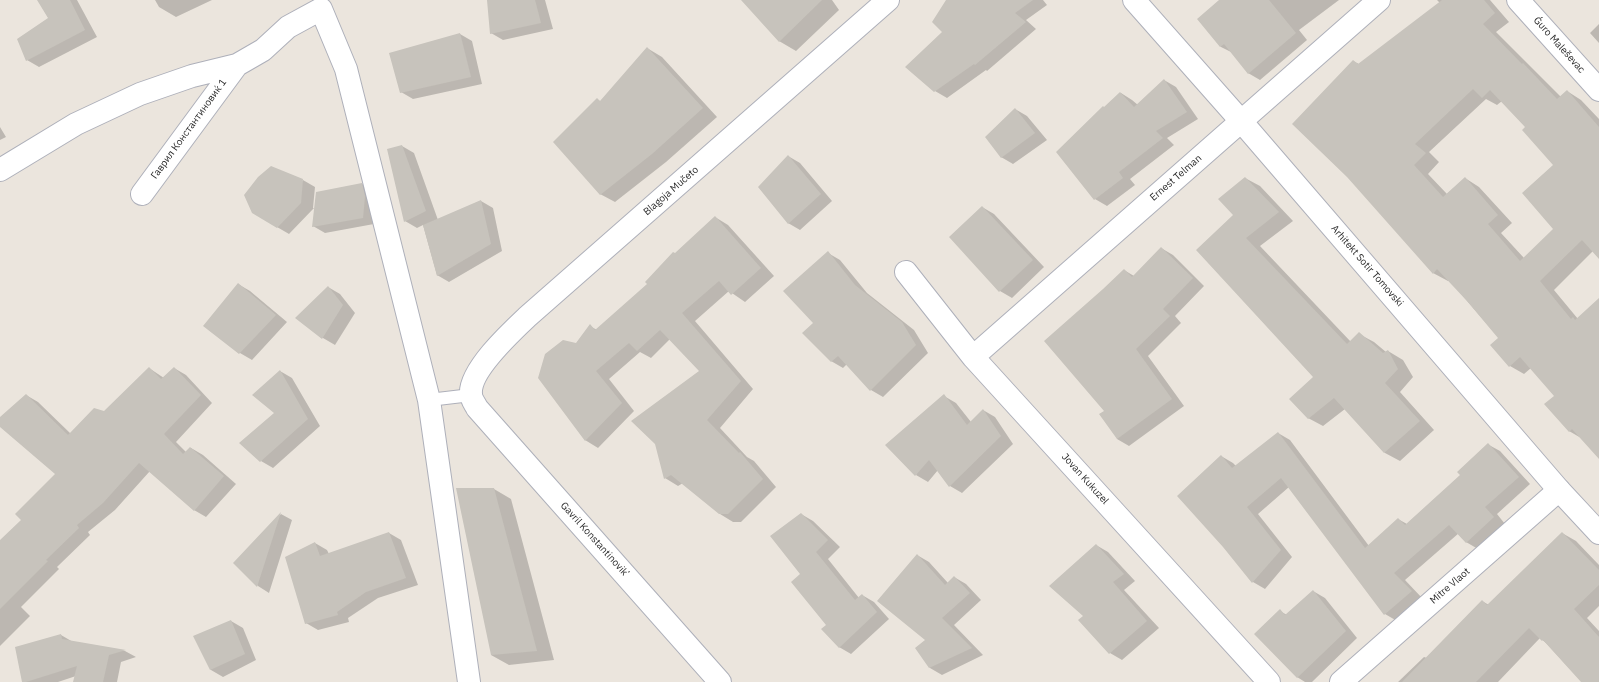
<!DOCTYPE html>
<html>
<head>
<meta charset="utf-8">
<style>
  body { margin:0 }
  canvas { display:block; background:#ebe5dd }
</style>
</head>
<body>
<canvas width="1599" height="682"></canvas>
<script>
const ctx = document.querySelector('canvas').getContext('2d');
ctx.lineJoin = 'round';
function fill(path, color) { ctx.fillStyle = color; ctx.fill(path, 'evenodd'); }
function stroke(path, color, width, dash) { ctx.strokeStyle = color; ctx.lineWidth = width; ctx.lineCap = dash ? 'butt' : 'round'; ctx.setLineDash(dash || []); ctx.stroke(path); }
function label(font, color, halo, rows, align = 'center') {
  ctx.font = font + ' "IBM Plex Sans",sans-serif'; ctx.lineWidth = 3; ctx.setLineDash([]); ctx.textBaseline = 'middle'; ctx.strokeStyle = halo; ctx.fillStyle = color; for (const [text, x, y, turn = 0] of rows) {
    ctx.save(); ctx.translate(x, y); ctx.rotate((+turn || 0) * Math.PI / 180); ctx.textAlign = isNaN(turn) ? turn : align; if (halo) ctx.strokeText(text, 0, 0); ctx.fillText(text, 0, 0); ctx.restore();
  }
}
fill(new Path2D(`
  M38,0H77L97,37L39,67L27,60L49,19Z
  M155,0H212L176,17L159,7Z
  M488,0H545L553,29L503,40L491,33Z
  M743,0H832L839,10L796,51L779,41Z
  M947,0H1043L1047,5L1026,20L1036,29L987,71L986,70L947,98L935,91Z
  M1220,0H1339L1299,30L1307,40L1260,80L1248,73L1233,53L1221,47L1198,19Z
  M1437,0H1490L1509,22L1496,32L1561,97L1567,91L1581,100L1599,119V258L1593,251L1554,290L1578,319L1599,308V457L1581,438L1569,431L1555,396L1531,368L1524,374L1510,366L1499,338L1449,280L1448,281L1433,273L1353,61L1359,64L1440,3ZM1486,99L1497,105L1502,101L1527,127L1554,165L1555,229L1524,258L1501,233L1512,223L1479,187L1465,178L1447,194L1428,174L1439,162L1429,152Z
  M1599,24V43L1590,33Z
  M460,34L472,41L482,84L413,99L401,92Z
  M647,48L662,57L717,117L666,162L615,202L600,194L597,99L601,102Z
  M1164,80L1176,87L1198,119L1167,138L1174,145L1130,179L1135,185L1107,206L1095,199L1057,152L1121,93L1132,100L1138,105Z
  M1015,109L1027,116L1047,140L1013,164L1001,157Z
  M0,127L6,137L0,140Z
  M402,146L414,153L438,220L481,201L493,208L502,251L449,282L437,275L423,225L417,228L405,221Z
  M788,156L800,163L832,201L800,230L788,223Z
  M1245,178L1260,186L1293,221L1260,246L1351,342L1359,334L1374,342L1386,352L1388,351L1403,360L1413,377L1400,392L1434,430L1400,461L1385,453L1345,409L1323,426L1308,418L1314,377L1234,215Z
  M303,180L315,187L313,208H314L289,234L277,227Z
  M362,184L374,191V224L325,233L313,226Z
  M982,207L994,214L1044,267L1012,298L1000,291Z
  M715,217L728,225L774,276L745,302L729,291L695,321L753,389L720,428L747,457L754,461L776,487L741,522H733L720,514L683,483L678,486L665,478L701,371L670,339L651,358L640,352L609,379L634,411L598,448L585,440L576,344L590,326L597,330L649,284L675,254Z
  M1161,248L1173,255L1204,286L1175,316L1181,323L1148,356L1184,406L1129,446L1117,439L1104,290L1124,270L1134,276Z
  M828,253L840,260L867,293L914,330L928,353L883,397L871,390L847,364L843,368L831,361Z
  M238,284L250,291L287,322L252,360L240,353Z
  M328,287L340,294L355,313L335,345L323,338L297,318Z
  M149,368L164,378L174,368L186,375L212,403L176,442L186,452L191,448L203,455L236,484L206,517L194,510L150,471L115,510L88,532L90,535L57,567L59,569L21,607L30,616L0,646V541L22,520L57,474L0,426V419L26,395L38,402L71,434L104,413Z
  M280,371L292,378L320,426L273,468L261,461L275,413Z
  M944,396L956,403L971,422L983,410L995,417L1013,444L962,493L950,486L938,470L928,482L916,475Z
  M1278,433L1290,440L1369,546L1398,519L1407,524L1461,475L1489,445L1500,451L1530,484L1497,514L1505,524L1478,549L1466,542L1459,533L1405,580L1423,599L1397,621L1385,614L1289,487L1258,514L1292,557L1265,589L1253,582L1224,546L1221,456L1233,463L1236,466Z
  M494,489L511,499L554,660L509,665L491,655Z
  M281,514L292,520L269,593L258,586L234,563Z
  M801,514L813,521L840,547L828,559L859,598L862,595L874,602L889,619L851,654L839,647L801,574Z
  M389,533L401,540L418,585L378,598L348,618L349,622L318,630L306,623L287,557L315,543L327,550L329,554Z
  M1562,533L1576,541L1599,565V606L1587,618L1599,631V682H1582L1546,643L1540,638L1498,682H1398L1424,657L1427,658L1482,601L1489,605Z
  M1096,545L1108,552L1135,581L1124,590L1159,628L1122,660L1110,653L1080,620L1085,616Z
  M917,555L929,562L948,583L954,577L966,584L981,600L954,625L983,655L942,675L930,668L916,648L926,640Z
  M1313,591L1325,598L1357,638L1312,682H1305L1297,677L1280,611L1287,615Z
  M231,621L243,628L256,660L223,677L211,670L195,636Z
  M61,635L73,642L125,651L136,657L121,662L117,682H74L76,676L58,682H23Z`), '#0003');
fill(new Path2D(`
  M37,0H70L85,30L26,61L17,39L48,18Z
  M487,0H535L541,23L490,34Z
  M741,0H822L779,42Z
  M946,0H1033L1015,13L1026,22L975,65L974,64L934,92L905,67L942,32L932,22Z
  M1219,0H1269L1296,33L1248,74L1224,44L1220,47L1197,19Z
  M1442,0H1484L1495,13L1483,24L1522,64L1523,63L1557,99L1567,90L1599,127V259L1582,240L1540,281L1571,319L1573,317L1575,320L1599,298V459L1572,429L1569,432L1544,404L1554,396L1520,357L1509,367L1490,345L1498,338L1467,301L1437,269L1433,274L1347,177L1292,124L1353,60L1358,64ZM1473,89L1482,98L1490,90L1525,127L1522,130L1553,165L1522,193L1553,229L1520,261L1488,224L1498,215L1465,177L1443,197L1414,165L1426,153L1415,144Z
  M460,33L471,77L400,93L389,53Z
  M647,47L703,108L652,154L600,195L553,142L597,98L600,101Z
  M1164,79L1187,112L1156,131L1163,138L1119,172L1123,178L1094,200L1056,152L1103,106L1104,107L1120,92L1134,107Z
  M1015,108L1035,133L1001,158L985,137Z
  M402,145L426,211L404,222L387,149Z
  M788,155L821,194L788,224L758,187Z
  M271,166L303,179L301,203L277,228L252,213L244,195L258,177Z
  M1245,177L1279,212L1246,238L1347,344L1359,332L1383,353L1388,350L1398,369L1385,383L1420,421L1384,453L1334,398L1308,419L1289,399L1313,377L1196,250L1233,215L1218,199Z
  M362,183L365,196L363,218L312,227L316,192Z
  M481,200L491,244L437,276L423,225Z
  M982,206L1033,260L999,292L949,237Z
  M715,216L761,268L731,295L719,281L682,313L741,381L707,420L739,453L740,452L763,479L728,514H719L671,475L664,479L655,444L631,421L699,371L660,330L637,351L629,343L596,371L622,403L585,441L538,378L545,354L563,340L576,343L590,324L595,330L647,284L645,282L673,252L675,253Z
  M1161,247L1193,278L1163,309L1170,316L1136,349L1172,399L1117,439L1099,414L1104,411L1044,341L1103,289L1124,269L1132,277Z
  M828,251L855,285L902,322L916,345L870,391L838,356L831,362L802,333L813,323L783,291Z
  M238,283L276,315L239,354L203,326Z
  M328,286L343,305L322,339L295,318Z
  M149,367L161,379L174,367L201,395L164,434L183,454L190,447L224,476L194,511L139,463L103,503L77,525L79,528L46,560L48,561L0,609V540L21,520L15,514L55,474L0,427V417L26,394L68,435L94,408L104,411Z
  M280,370L308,419L260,462L239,443L274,413L252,395Z
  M944,394L967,425L983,409L1001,436L949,487L929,460L915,476L885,445Z
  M1278,432L1365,548L1398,518L1405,525L1460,475L1457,472L1488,443L1519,477L1485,507L1494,517L1466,543L1449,525L1394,573L1412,591L1384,615L1281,478L1247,507L1281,550L1252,583L1223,547L1177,496L1221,455L1232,468Z
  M456,488H494L537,651L491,655Z
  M281,512L257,587L233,563Z
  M801,513L828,540L816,552L855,600L862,594L877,612L839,648L821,629L826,625L791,582L800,574L770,536Z
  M389,532L406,578L366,592L337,612L338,615L305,624L285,557L315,542L320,556Z
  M1562,532L1599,570V585L1574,609L1599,637V682H1581L1543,640L1542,641L1529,628L1476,682H1402L1482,600L1487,605Z
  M1096,544L1124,574L1113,582L1147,621L1109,654L1078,620L1083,616L1049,586Z
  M917,554L945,585L954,576L970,593L942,618L972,648L929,668L915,648L925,640L877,601Z
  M1313,590L1346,631L1297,678L1254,634L1280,609L1285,615Z
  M231,620L245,654L210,670L193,636Z
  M61,634L62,639L126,650L109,655L103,682H73L77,666L26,682H22L15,647Z`), '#c7c3bc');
const service = new Path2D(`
  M429,400L471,395`);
const minor = new Path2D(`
  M1518,0L1599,90
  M321,9L346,69L429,400L469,682
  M0,170L76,124L140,94L192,76L237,65L263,50L288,27L321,9
  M142,194L237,65
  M906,272L973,357L1269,682
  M973,357L1379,0
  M1341,682L1559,490`);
const tertiary = new Path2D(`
  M1134,0L1241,121L1559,490L1599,533
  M720,682L477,408C475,404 471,399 471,394C469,371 511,332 527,317L888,0`);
stroke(service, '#aeb0ba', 14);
stroke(minor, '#aeb0ba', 24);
stroke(tertiary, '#aeb0ba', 24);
stroke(service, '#fff', 12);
stroke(minor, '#fff', 22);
stroke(tertiary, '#fff', 22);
label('10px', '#2a2a2a', '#fff', [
  ["Ǵuro Maleševac",1559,45,48],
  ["Гаврил Константиновиќ 1",189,129,-54],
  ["Ernest Telman",1176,178,-41],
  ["Blagoja Mučeto",671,191,-41],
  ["Arhitekt Sotir Tomovski",1367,266,49],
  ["Jovan Kukuzel",1085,479,48],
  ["Gavril Konstantinoviḱ",594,539,48],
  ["Mitre Vlaot",1450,586,-41]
]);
</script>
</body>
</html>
